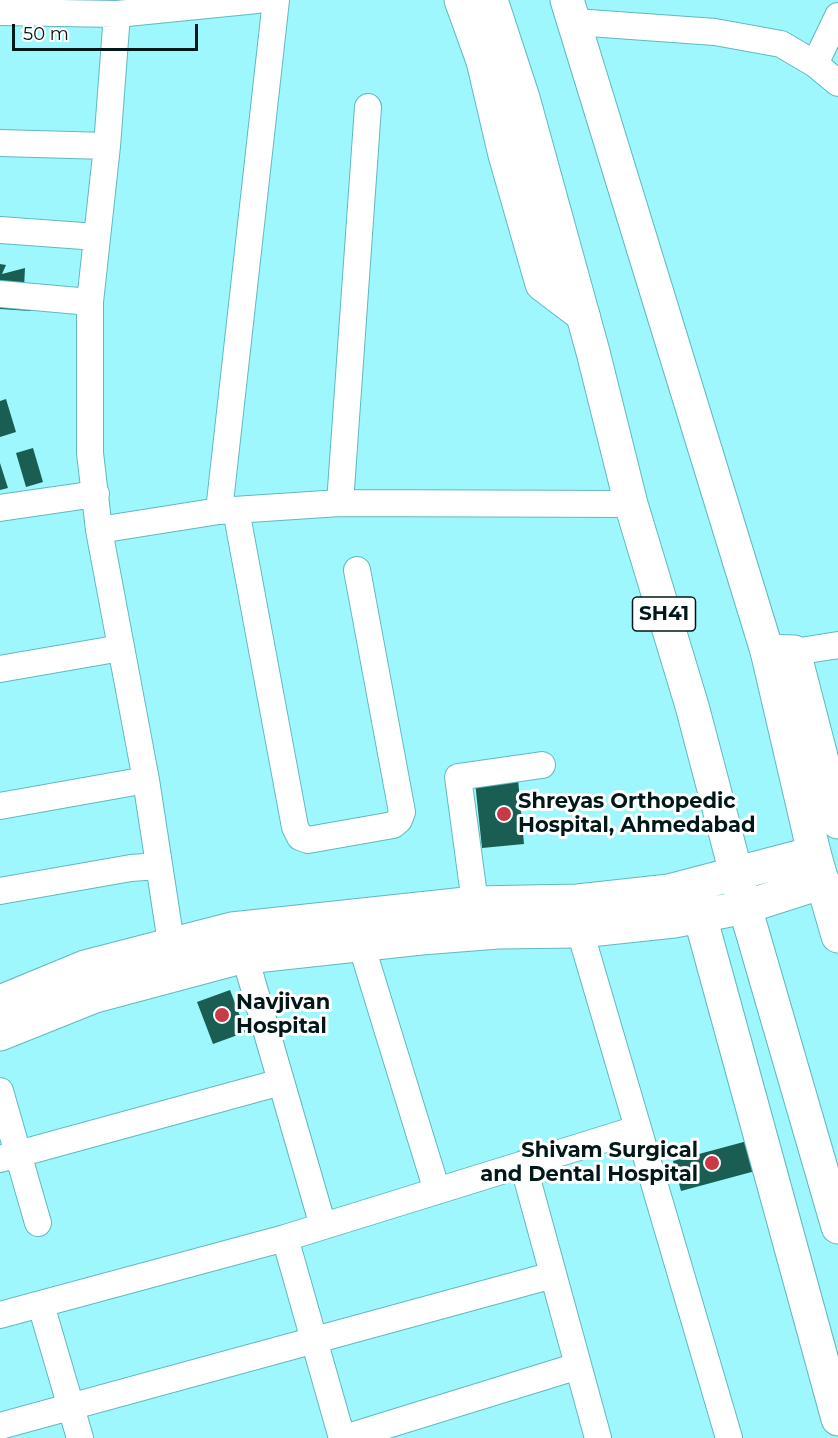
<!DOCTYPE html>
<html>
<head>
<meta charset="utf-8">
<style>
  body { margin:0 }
  #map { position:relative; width:838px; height:1438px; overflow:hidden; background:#9ef7fc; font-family:Montserrat,sans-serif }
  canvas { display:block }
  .scale { position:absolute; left:12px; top:24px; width:186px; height:27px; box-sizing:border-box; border:3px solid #001819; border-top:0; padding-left:8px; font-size:18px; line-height:21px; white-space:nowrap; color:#001819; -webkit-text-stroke:4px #fff; paint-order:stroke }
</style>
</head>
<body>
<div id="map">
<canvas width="838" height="1438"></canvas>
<div class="scale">50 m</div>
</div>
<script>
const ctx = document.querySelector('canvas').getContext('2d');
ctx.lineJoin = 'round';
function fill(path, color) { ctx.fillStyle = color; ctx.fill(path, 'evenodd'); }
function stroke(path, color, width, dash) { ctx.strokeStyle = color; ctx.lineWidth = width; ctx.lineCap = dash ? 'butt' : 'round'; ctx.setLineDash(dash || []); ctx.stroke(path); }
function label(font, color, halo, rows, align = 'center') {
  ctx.font = font + ' Montserrat,sans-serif'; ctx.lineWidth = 6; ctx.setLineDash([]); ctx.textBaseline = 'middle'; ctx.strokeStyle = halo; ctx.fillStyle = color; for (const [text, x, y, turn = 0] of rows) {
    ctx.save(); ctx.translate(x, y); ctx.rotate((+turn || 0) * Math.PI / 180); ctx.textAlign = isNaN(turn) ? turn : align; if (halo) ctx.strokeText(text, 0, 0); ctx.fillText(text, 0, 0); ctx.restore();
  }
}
fill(new Path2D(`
  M0,264L6,265L2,274L25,268L24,288L33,289L31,311L0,309Z
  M6,399L16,432L0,437V401Z
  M33,448L43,482L26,487L16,453Z
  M0,463L8,488L0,490Z
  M518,779L524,844L482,848L475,782Z
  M230,990L246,1032L213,1044L197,1002Z
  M751,1140L759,1170L681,1191L673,1161Z`), '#1a5e53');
const street = new Path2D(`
  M0,12L117,14L257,0
  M117,14L107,146L90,302V453L99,530L146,780L174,962
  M575,22L715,32L781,44L815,64L838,83
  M815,64L838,16
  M0,143L107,146
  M0,230L97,237
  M0,294L90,302
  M340,503L368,107
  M0,508L96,494
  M236,510L295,827L300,837L308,840L393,825L399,820L402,812L357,570
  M219,511L340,503L631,504
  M99,530L219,511L276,0
  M794,652L838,645
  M0,669L121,648
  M0,806L146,780
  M0,891L131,868L158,866
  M475,903L458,777L542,765
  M580,931L729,1438
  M361,944L437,1191
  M245,957L323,1226
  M0,1091L38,1223
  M0,1159L281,1082
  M523,1164L598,1438
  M285,1238L342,1438
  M41,1305L80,1438
  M0,1315L285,1238L637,1129
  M0,1426L553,1275
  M345,1438L578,1366`);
const secondary = new Path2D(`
  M461,0L483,61L505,155L542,284L583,315
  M767,651L794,652L838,822
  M700,916L838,1419
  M0,1002L85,967L232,929L475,903L578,901L669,891L814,853
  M0,1034L95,996L237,958L421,938L498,932L580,931L674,921L745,907L823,882`);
const primary = new Path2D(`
  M491,0L523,98L593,352L631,504L692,706L745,907L838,1227
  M567,0L767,651L814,853L838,936`);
stroke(street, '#60b9be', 28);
stroke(secondary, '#60b9be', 35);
stroke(primary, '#60b9be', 35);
stroke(street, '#fff', 26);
stroke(secondary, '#fff', 33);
stroke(primary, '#fff', 33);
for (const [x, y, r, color] of [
  [504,814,8,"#c93946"],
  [222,1015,8,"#c93946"],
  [712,1163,8,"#c93946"]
]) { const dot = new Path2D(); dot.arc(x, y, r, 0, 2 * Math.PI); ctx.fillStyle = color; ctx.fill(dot); stroke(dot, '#fff', 2); }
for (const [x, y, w] of [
  [664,614,63]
]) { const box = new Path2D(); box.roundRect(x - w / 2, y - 17, w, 34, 4.5); ctx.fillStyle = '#fff'; ctx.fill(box); stroke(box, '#001819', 1.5); }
label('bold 20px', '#001819', null, [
  ["SH41",664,614]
]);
label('bold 21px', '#001819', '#fff', [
  ["Shreyas Orthopedic",518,802],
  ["Hospital, Ahmedabad",518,826],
  ["Navjivan",236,1003],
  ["Hospital",236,1027],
  ["Shivam Surgical",698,1151,"right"],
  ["and Dental Hospital",698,1175,"right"]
], 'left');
</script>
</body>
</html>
